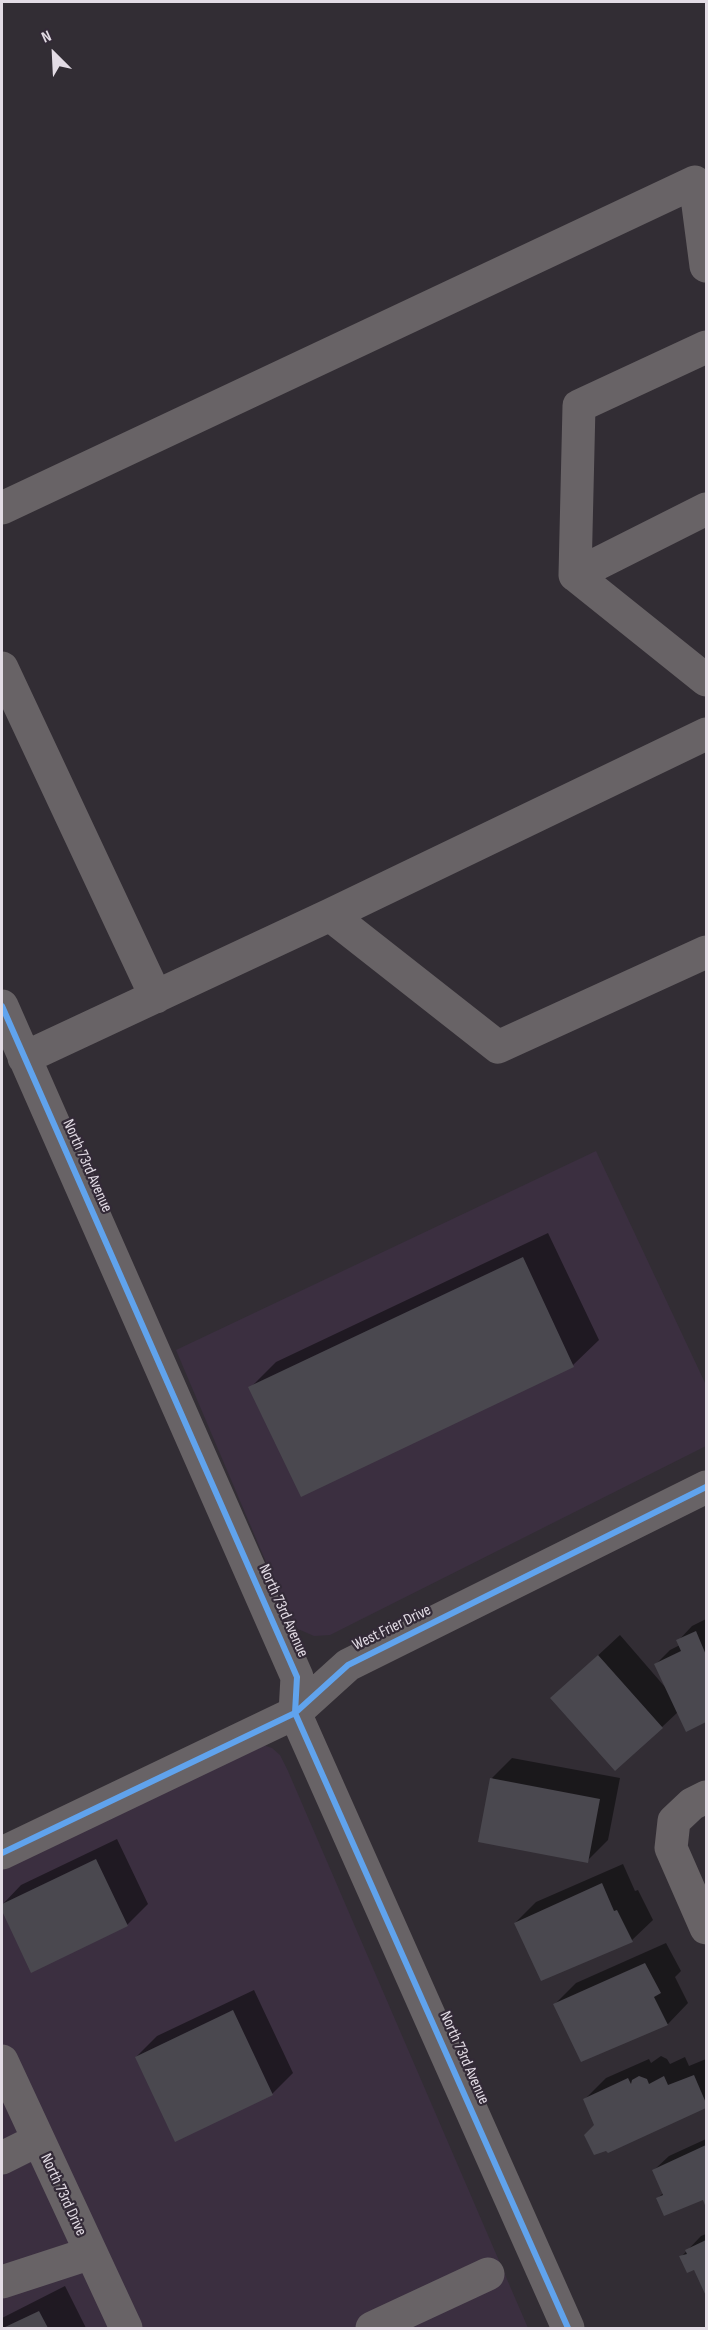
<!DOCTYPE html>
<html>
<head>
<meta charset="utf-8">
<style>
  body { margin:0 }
  #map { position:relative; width:708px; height:2330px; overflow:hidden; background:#322d34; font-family:"Sofia Sans Condensed",sans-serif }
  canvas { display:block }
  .frame { position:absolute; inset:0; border:3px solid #e3dce5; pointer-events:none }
  .north { position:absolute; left:24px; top:24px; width:60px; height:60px; -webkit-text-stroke:4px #332a37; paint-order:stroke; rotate:336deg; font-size:16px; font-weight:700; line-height:24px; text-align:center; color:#e3dce5 }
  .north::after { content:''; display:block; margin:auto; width:21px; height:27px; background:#e3dce5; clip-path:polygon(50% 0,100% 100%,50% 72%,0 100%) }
</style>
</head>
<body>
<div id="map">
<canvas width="708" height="2330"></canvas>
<div class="frame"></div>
<div class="north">N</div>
</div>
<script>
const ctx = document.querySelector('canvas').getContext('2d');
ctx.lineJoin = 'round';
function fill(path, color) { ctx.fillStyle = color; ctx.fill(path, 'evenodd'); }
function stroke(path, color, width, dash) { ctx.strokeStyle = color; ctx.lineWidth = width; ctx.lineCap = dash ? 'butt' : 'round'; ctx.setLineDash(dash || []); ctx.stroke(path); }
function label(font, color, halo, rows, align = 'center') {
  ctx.font = font + ' "Sofia Sans Condensed",sans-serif'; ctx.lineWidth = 4.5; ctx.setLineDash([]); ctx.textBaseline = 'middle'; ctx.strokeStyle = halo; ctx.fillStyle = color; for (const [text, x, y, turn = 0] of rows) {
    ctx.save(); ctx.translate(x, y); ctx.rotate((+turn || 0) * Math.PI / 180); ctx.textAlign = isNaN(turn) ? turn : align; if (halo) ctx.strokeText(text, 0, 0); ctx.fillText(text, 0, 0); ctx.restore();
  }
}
fill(new Path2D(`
  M596,1151L706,1385V1446L330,1635L314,1636L298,1629L288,1614L176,1350Z
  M260,1744L272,1748L280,1755L288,1771L528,2328H2V1863Z`), '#3b2f40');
fill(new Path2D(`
  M548,1233L599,1340L573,1365L301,1495L250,1388L276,1362Z
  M706,1619V1720L686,1730L678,1712L662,1727L552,1698L620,1635L665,1687L656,1664L670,1650L680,1645L678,1641L692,1626Z
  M512,1758L620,1778L608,1840L587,1861L492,1778Z
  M117,1839L148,1904L127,1925L32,1971L2,1905L21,1885Z
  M623,1864L635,1891L638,1890L653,1920L632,1940L515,1923L536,1902Z
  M666,1943L681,1971L675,1977L688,2003L668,2024L581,2060L555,2004L576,1983Z
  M254,1990L293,2073L272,2094L136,2057L157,2036Z
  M661,2056L667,2059L670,2064L685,2057L689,2066L706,2059V2106L608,2151L585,2099L606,2078L649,2059L651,2063Z
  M706,2139V2204L704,2198L657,2199L663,2193L654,2170L669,2156Z
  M706,2234V2293L694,2268L681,2257L701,2236Z
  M65,2286L86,2328H2V2318Z`), '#0007');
fill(new Path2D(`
  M523,1257L574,1367L301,1497L248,1387Z
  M696,1631L706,1655V1722L686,1732L654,1664L681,1651L676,1640Z
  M598,1655L663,1728L615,1771L550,1698Z
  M490,1778L600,1799L588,1863L478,1842Z
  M96,1859L128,1926L31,1973L2,1911V1904Z
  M602,1883L614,1911L617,1910L633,1942L541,1981L514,1923Z
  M645,1963L661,1993L654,1997L668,2025L581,2062L553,2004Z
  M233,2010L273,2095L175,2142L135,2057Z
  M694,2075L706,2103V2108L608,2153L606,2151L594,2155L584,2135L594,2125L583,2099L628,2078L631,2084L632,2080L639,2076L647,2079L649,2084L664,2076L668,2085Z
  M706,2145V2208L703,2200L664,2216L656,2198L663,2195L652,2170Z
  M706,2240V2296L694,2270L687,2273L679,2256L687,2254L685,2250Z
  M39,2311L48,2328H3Z`), '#4a484f');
stroke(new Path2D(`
  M2,508L695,182L706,266
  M575,575L579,406L706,347
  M575,575L706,680
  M575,575L706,509
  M2,668L156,997
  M330,915L498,1047L706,952
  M2,1006L297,1677L295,1713L568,2328
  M24,1058L330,915L706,734
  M706,1797L692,1804L674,1821L671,1848L706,1928
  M2,1853L295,1713L348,1665L706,1487
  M2,2061L126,2328
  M2,2158L38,2140
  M2,2282L91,2253
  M372,2328L488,2274`), '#686366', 33);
stroke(new Path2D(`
  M2,1006L297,1677L295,1713L568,2328
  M2,1853L295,1713L348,1665L706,1487`), '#60a3ed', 6);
label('16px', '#e3dce5', '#332a37', [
  ["North 73rd Avenue",87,1166,66],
  ["North 73rd Avenue",283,1611,66],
  ["West Frier Drive",392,1628,-26],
  ["North 73rd Avenue",464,2058,66],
  ["North 73rd Drive",63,2195,65]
]);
</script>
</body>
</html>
